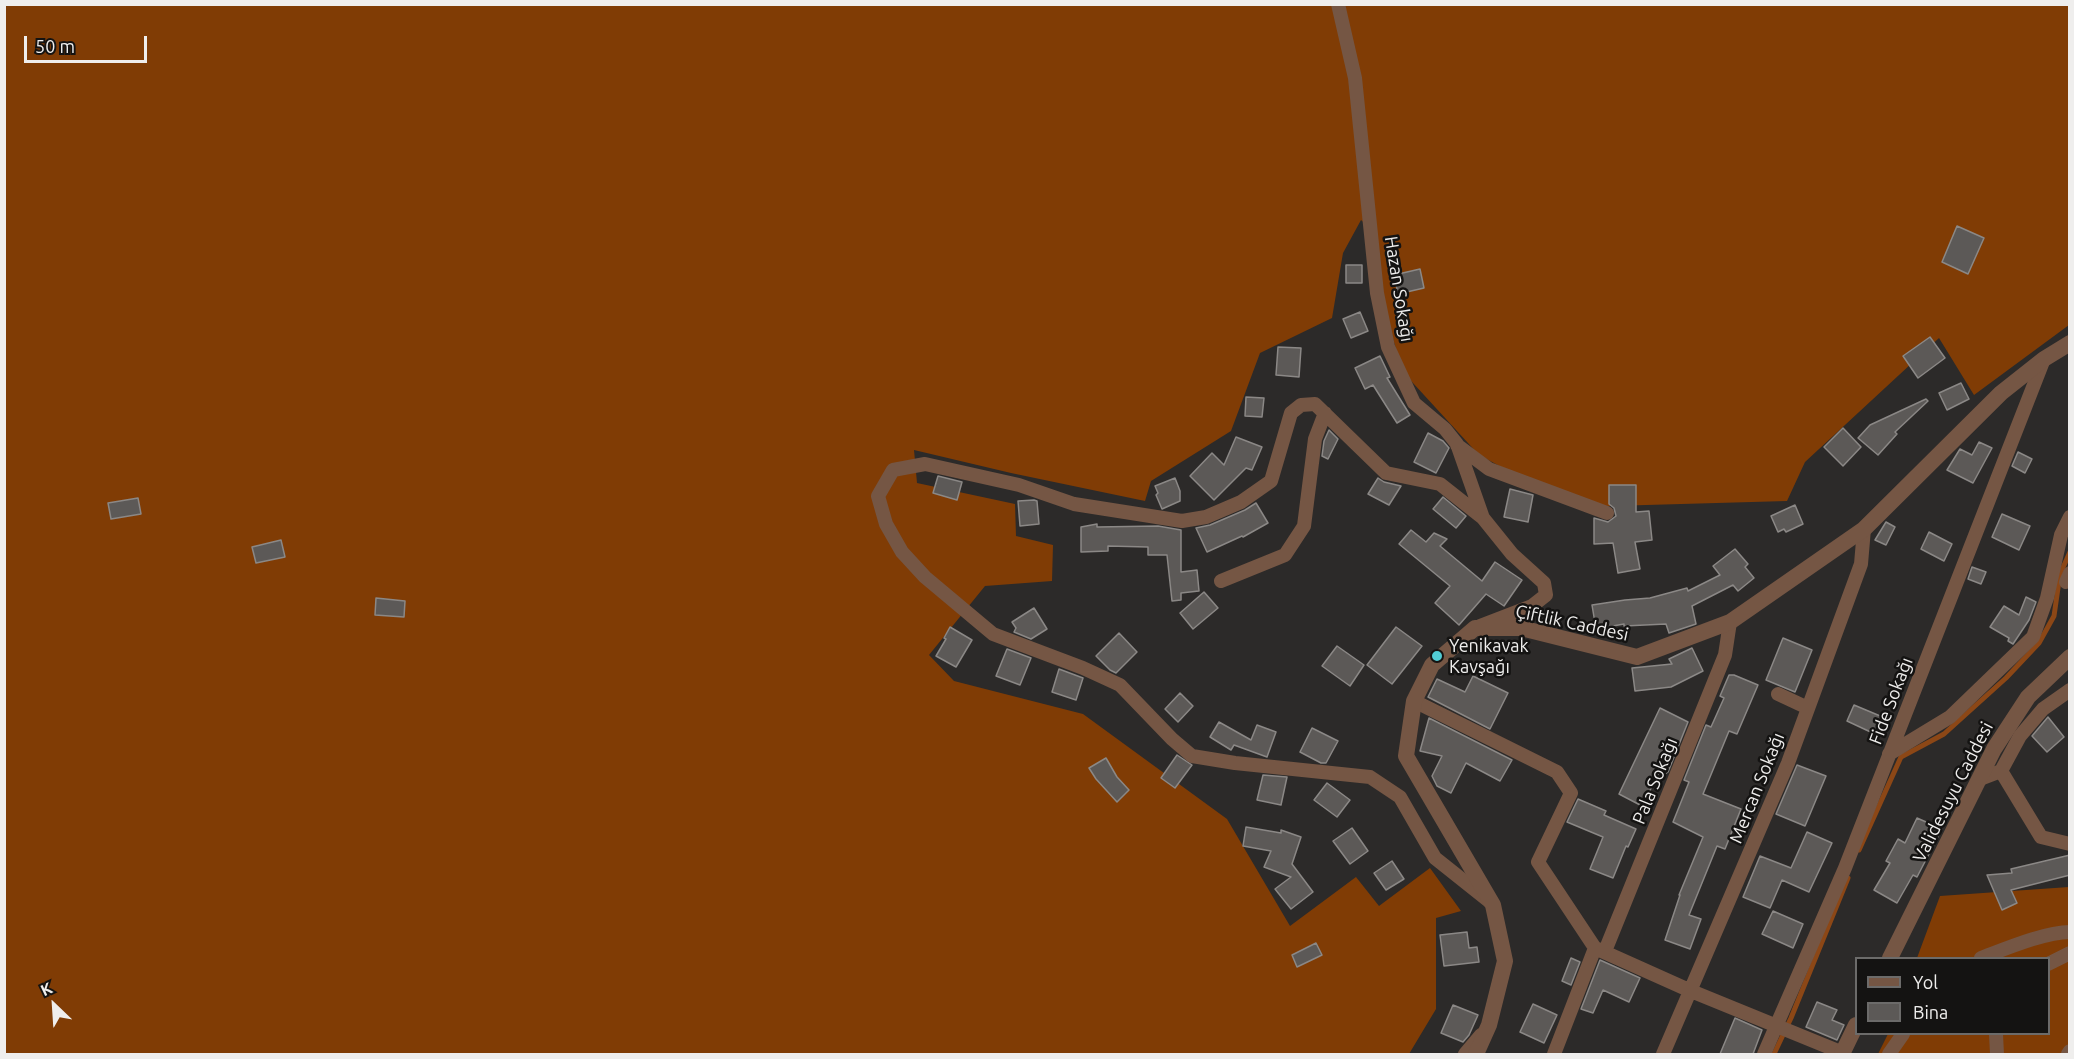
<!DOCTYPE html>
<html>
<head>
<meta charset="utf-8">
<style>
  body { margin:0 }
  #map { position:relative; width:2074px; height:1059px; overflow:hidden; background:#2c2a29; font-family:Ubuntu,sans-serif }
  canvas { display:block }
  .frame { position:absolute; inset:0; border:6px solid #efeeed; pointer-events:none }
  .legend { position:absolute; left:1855px; top:957px; width:195px; height:78px; box-sizing:border-box; background:#141312; border:2px solid #6c6b6a; margin:0; padding:8px 10px; list-style:none; font-size:18px; color:#efeeed }
  .legend li { display:flex; align-items:center; gap:12px; height:30px }
  .legend b { width:30px; border:2px solid #6c6b6a }
  .north { position:absolute; left:24px; top:975px; width:60px; height:60px; -webkit-text-stroke:4px #141312; paint-order:stroke; rotate:335deg; font-size:16px; font-weight:700; line-height:24px; text-align:center; color:#efeeed }
  .north::after { content:''; display:block; margin:auto; width:21px; height:27px; background:#efeeed; clip-path:polygon(50% 0,100% 100%,50% 72%,0 100%) }
  .scale { position:absolute; left:24px; top:36px; width:123px; height:27px; box-sizing:border-box; border:3px solid #efeeed; border-top:0; padding-left:8px; font-size:18px; line-height:21px; white-space:nowrap; color:#efeeed; -webkit-text-stroke:4px #141312; paint-order:stroke }
</style>
</head>
<body>
<div id="map">
<canvas width="2074" height="1059"></canvas>
<div class="frame"></div>
<ul class="legend">
<li><b style="height:8px;background:#755644"></b>Yol</li>
<li><b style="height:16px;background:#5c5957"></b>Bina</li>
</ul>
<div class="north">K</div>
<div class="scale">50 m</div>
</div>
<script>
const ctx = document.querySelector('canvas').getContext('2d');
ctx.lineJoin = 'round';
function fill(path, color) { ctx.fillStyle = color; ctx.fill(path, 'evenodd'); }
function stroke(path, color, width, dash) { ctx.strokeStyle = color; ctx.lineWidth = width; ctx.lineCap = dash ? 'butt' : 'round'; ctx.setLineDash(dash || []); ctx.stroke(path); }
function label(font, color, halo, rows, align = 'center') {
  ctx.font = font + ' Ubuntu,sans-serif'; ctx.lineWidth = 5; ctx.setLineDash([]); ctx.textBaseline = 'middle'; ctx.strokeStyle = halo; ctx.fillStyle = color; for (const [text, x, y, turn = 0] of rows) {
    ctx.save(); ctx.translate(x, y); ctx.rotate((+turn || 0) * Math.PI / 180); ctx.textAlign = isNaN(turn) ? turn : align; if (halo) ctx.strokeText(text, 0, 0); ctx.fillText(text, 0, 0); ctx.restore();
  }
}
fill(new Path2D(`
  M5,5H2069V325L1974,395L1939,338L1805,462L1787,501L1576,507L1479,455L1402,371L1378,284L1376,233L1361,220L1343,253L1332,318L1260,353L1231,431L1151,481L1145,501L1011,473L914,450L917,483L1015,504L1016,536L1053,545L1052,581L985,586L929,655L954,681L1083,714L1227,819L1290,926L1356,877L1379,906L1430,868L1461,911L1436,918V1009L1409,1054H5Z
  M2069,887V1054H1878L1888,1034H2048V958H1917L1940,896Z`), '#803c05');
stroke(new Path2D(`
  M1859,850L1901,757L1944,734L2006,678L2039,643L2054,616L2060,574L2070,552
  M1774,1054L1791,1018L1848,878`), '#8c4716', 5);
const building = new Path2D(`
  M1957,226L1984,238L1968,274L1942,262Z
  M1346,265H1362V283H1346Z
  M1420,269L1424,288L1398,294L1394,275Z
  M1360,312L1368,331L1351,338L1343,319Z
  M1930,337L1945,358L1918,378L1903,356Z
  M1278,347L1301,348L1299,377L1276,375Z
  M1380,356L1390,377L1387,378L1410,415L1397,423L1373,385L1365,389L1355,368Z
  M1961,383L1969,399L1947,410L1939,393Z
  M1246,397L1264,398L1262,417L1245,416Z
  M1926,399L1928,401L1895,432L1897,434L1878,455L1858,438L1870,425Z
  M1843,428L1861,447L1843,466L1824,447Z
  M1329,430L1338,439L1328,459L1322,456L1324,441Z
  M1428,433L1443,441L1449,448L1436,473L1414,462Z
  M1236,437L1262,447L1252,470L1246,468L1214,500L1190,476L1212,453L1224,465Z
  M1979,442L1992,448L1973,483L1947,470L1960,449L1972,455Z
  M2018,452L2032,459L2025,473L2012,466Z
  M938,476L962,482L957,500L933,493Z
  M1175,478L1180,491V501L1162,509L1156,495L1158,493L1155,486Z
  M1378,478L1384,482L1401,486L1389,505L1368,494Z
  M1609,485H1636V512L1649,511L1652,540L1635,542L1640,569L1618,573L1613,543L1594,544V518L1608,522L1616,516L1614,508L1609,504Z
  M1510,489L1533,495L1528,522L1504,517Z
  M1443,497L1466,516L1456,528L1433,509Z
  M138,498L141,514L111,519L108,503Z
  M1034,500L1037,501L1039,524L1020,526L1018,501Z
  M1256,503L1268,523L1243,537L1242,536L1207,552L1196,528L1210,525L1245,510Z
  M1795,505L1803,524L1786,532L1784,529L1778,532L1771,516Z
  M2002,514L2030,526L2019,550L1992,537Z
  M1886,522L1895,527L1886,545L1875,540Z
  M1097,524V527L1158,526L1181,530V572L1197,570L1199,591L1181,593V600L1172,601L1167,555H1148V547L1108,546V551L1081,552V527Z
  M1411,530L1426,542L1434,533L1447,539L1440,546L1482,581L1495,562L1522,580L1504,606L1486,594L1459,625L1435,603L1450,586L1399,544Z
  M1929,532L1952,544L1944,561L1921,549Z
  M281,540L285,557L256,563L252,547Z
  M1735,549L1748,564L1745,567L1754,578L1738,591L1733,585L1692,606L1696,624L1669,633L1666,624L1624,626V624L1596,629L1592,605L1625,600L1650,598L1687,588L1688,591L1720,575L1713,566Z
  M1972,567L1986,572L1981,584L1968,579Z
  M1204,592L1218,608L1193,629L1180,613Z
  M2026,597L2036,602L2029,620L2013,644L2008,641L2009,638L1990,627L2004,606L2019,615Z
  M376,598L405,601L404,617L375,615Z
  M1034,608L1047,629L1031,639L1014,632L1016,628L1012,622Z
  M950,627L972,640L956,667L936,656L946,639L944,638Z
  M1396,627L1422,646L1392,684L1367,665Z
  M1119,633L1137,652L1116,673L1110,670L1096,656Z
  M1783,638L1812,650L1795,692L1766,680Z
  M1337,646L1364,665L1350,686L1322,666Z
  M1692,648L1703,671L1671,687L1635,691L1632,668L1672,664L1669,659Z
  M1007,649L1031,658L1020,685L996,676Z
  M1059,669L1083,678L1076,700L1052,692Z
  M1729,675H1734L1758,685L1737,734L1729,731L1703,794L1741,809L1725,849L1717,846L1689,915L1701,919L1690,949L1665,940L1680,895H1679L1703,837L1673,822L1689,782L1684,780L1706,725L1711,727L1724,698L1720,696Z
  M1473,676L1508,693L1490,729L1428,697L1437,679L1465,692Z
  M1180,693L1193,706L1178,722L1165,709Z
  M1854,705L1885,718L1877,735L1847,721Z
  M1660,708L1688,722L1668,772L1665,774L1660,771L1642,806L1619,794Z
  M2048,717L2064,737L2047,752L2032,736Z
  M1429,718L1512,760L1500,781L1466,763L1451,793L1437,786L1432,776L1442,756L1420,751Z
  M1219,722L1251,740L1257,725L1276,732L1267,757L1234,745L1231,750L1210,737Z
  M1312,728L1338,741L1326,763H1321L1300,752Z
  M1177,755L1192,765L1175,788L1161,778Z
  M1106,758L1117,777L1129,790L1117,802L1096,779L1089,768Z
  M1797,765L1826,776L1805,826L1776,814Z
  M1263,775L1287,777L1281,805L1257,800Z
  M1327,783L1350,800L1337,817L1314,800Z
  M1578,799L1606,811L1604,815L1636,829L1628,847L1626,846L1613,878L1590,869L1603,837L1567,822Z
  M1917,818L1942,829L1917,877L1913,875L1897,903L1874,890L1890,863L1886,861L1898,839L1905,843Z
  M1246,827L1281,833V830L1301,837L1292,864L1313,892L1291,909L1275,889L1291,877L1264,867L1271,851L1243,846Z
  M1352,828L1368,851L1350,864L1333,841Z
  M1807,832L1832,843L1809,892L1782,880L1770,908L1743,897L1760,856L1791,868Z
  M2070,855V875L2011,890L2017,903L2002,910L1987,875L2012,873L2011,869Z
  M1392,861L1404,879L1386,890L1374,873Z
  M1773,911L1803,924L1793,948L1762,934Z
  M1467,932L1469,948L1477,947L1479,962L1444,966L1440,935Z
  M1316,943L1322,955L1297,967L1292,955Z
  M1571,958L1580,962L1571,985L1562,981Z
  M1600,960L1640,978L1629,1002L1603,990L1593,1013L1581,1009Z
  M1817,1002L1837,1010L1832,1020L1844,1025L1837,1040L1806,1027Z
  M1533,1004L1557,1015L1544,1043L1520,1032Z
  M1453,1005L1478,1015L1469,1035L1463,1042L1441,1033Z
  M1735,1018L1762,1030L1753,1054H1720Z`);
fill(building, '#5c5957');
stroke(building, '#8b8886', 1.5);
stroke(new Path2D(`
  M1338,4L1355,78L1377,293L1388,347L1414,403L1445,429L1457,444L1483,518L1512,554L1544,583L1546,595L1532,606L1480,626
  M1457,445L1489,469L1607,513
  M1483,518L1440,484L1386,473L1315,404L1301,405L1291,413L1271,481L1241,502L1206,517L1182,521L1074,504L1019,485L925,464L893,470L878,496L886,524L902,552L925,577L993,634L1083,668L1120,685L1172,739L1192,756L1235,763L1370,777L1400,797L1435,858L1489,901
  M1221,581L1285,555L1304,526L1315,439L1325,413
  M2066,582L2070,573
  M1778,694L1808,708
  M1414,701L1557,772L1571,793L1538,862L1595,948L1691,991L1843,1053
  M1889,754L1950,717L2033,637L2047,598L2061,535L2070,517
  M2001,771L2041,837L2070,844
  M1980,779L2001,771L2020,736L2043,709L2070,690
  M1605,951L1725,655L1730,622
  M1981,958C2005,949 2045,932 2070,932
  M2048,964L2070,953
  M1996,1034L1997,1054
  M1465,1054L1481,1035
  M1554,1054L1595,948
  M1663,1054L1788,763L1861,564L1864,529
  M1764,1054L1845,868L2044,359
  M1889,1054L1903,1034
  M2068,1054L2070,1051`), '#755644', 14);
stroke(new Path2D(`
  M1890,958L1994,749L2028,697L2070,657
  M1476,1054L1489,1025L1505,961L1493,905L1406,756L1414,701L1432,665L1475,628H1521L1637,657L1730,622L1864,529L2001,393L2044,359L2070,343
  M1842,1054L1856,1025`), '#755644', 16);
for (const [x, y, r, color] of [
  [1437,656,6,"#51ccd4"]
]) { const dot = new Path2D(); dot.arc(x, y, r, 0, 2 * Math.PI); ctx.fillStyle = color; ctx.fill(dot); stroke(dot, '#141312', 2); }
label('18px', '#efeeed', '#141312', [
  ["Hazan Sokağı",1399,289,81],
  ["Çiftlik Caddesi",1572,623,12],
  ["Fide Sokağı",1891,701,-69],
  ["Pala Sokağı",1655,781,-68],
  ["Mercan Sokağı",1757,788,-68],
  ["Validesuyu Caddesi",1953,792,-63]
]);
label('18px', '#efeeed', '#141312', [
  ["Yenikavak",1449,646],
  ["Kavşağı",1449,667]
], 'left');
</script>
</body>
</html>
